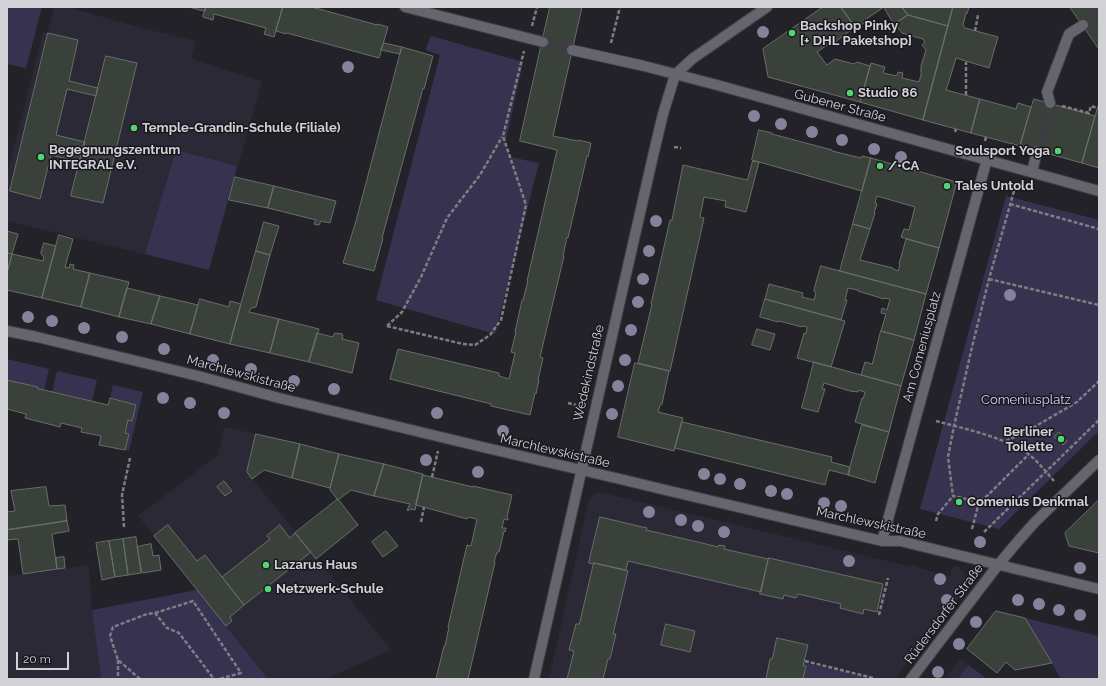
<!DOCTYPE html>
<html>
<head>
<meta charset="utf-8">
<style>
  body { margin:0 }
  #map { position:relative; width:1106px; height:686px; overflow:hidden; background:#232229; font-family:Raleway,sans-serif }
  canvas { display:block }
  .frame { position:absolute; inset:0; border:8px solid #d2d1d6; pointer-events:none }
  .scale { position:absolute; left:16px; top:652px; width:53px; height:18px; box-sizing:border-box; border:2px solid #d2d1d6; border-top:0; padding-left:5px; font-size:12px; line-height:14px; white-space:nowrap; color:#d2d1d6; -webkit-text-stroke:3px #1a181f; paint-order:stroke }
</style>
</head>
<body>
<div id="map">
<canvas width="1106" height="686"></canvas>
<div class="frame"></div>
<div class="scale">20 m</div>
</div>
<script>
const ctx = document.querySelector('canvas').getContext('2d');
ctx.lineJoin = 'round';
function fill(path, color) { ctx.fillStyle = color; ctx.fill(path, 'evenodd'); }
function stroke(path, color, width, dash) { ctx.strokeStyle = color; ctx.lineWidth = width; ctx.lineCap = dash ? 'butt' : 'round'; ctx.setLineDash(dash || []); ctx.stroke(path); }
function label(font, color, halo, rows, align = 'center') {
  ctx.font = font + ' Raleway,sans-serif'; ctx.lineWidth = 3; ctx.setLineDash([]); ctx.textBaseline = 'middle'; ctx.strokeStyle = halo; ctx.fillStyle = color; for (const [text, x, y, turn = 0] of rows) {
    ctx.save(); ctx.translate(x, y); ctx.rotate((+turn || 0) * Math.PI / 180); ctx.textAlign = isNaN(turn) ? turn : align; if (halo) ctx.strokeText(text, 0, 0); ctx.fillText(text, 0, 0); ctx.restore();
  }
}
fill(new Path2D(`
  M54,7H67L146,29L196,41L191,59L262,81L209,270L7,221V175L43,32L48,33Z
  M224,427L256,434L247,472L391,650L326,679H268L138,516L218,455Z
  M599,492L912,567V565L919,567V568L950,576L953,567L955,566H957L962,571L964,574L966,580L965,586L963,591L895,679H549L589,499L593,495Z
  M89,565L92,610L101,679H7V576Z
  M961,659L987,679H944Z`), '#2b2936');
fill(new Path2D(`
  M7,7H42L26,68L7,64Z
  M431,36L523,62L505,145L510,157L539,163L495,334L376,300L440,55L425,50Z
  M176,150L237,166L209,270L145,254Z
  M1006,196L1099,220V431L999,529L920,509Z
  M7,359L49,369L44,390L38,389V387L7,380Z
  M57,371L97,380L92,401L59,393L58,394L52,392Z
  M113,385L143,392L129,451L125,450L129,434L125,433L128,420L132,421L136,405L110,398Z
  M197,590L268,679H101L92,610Z
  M1025,618L1099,636V679H1061Z
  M804,663L866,677L865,679H803L806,666H803Z
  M969,665L987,679H958Z`), '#37324f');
const building = new Path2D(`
  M189,7H206L205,11Z
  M206,7H283L274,37L264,34L266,28L214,14L213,20L203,17Z
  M283,7H312L377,25V24L388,27L379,58L287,33L286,34L276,31Z
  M550,7H582L553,136L578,141V140L591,143L588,157L587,156L568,238L567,237L563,256H564L540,357L543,358L538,380H539L536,394L535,393L530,415L491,406V404L390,379L398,349L499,373V376L509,379L515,353L511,352L516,332H515L522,300H523L528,281H527L557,150L520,141Z
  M823,7H841L855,27L831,45L830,43L817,52L827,65L835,59L854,64L857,62L870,66L860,102L768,77L763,49Z
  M841,7H884L865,20L866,22L856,28Z
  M884,7H902L908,15L894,24Z
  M902,7H938L943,8V7H953L948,26L908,15Z
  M953,7H969L967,14L966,13L963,25L965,28L998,37L989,68L956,58L950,78L946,90L980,99L971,133L923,120Z
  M1070,7H1099V49Z
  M908,15L948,26L923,120L860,102L871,63L885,67L883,73L897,76L898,72L903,73L902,78L919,82L921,75V66L926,50L922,45L925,42L923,39L902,33L895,24Z
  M48,33L78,40L69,81L98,88L96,96L67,89L56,135L85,142L80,162L51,155L40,199L10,191Z
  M384,43L402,47L400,54L381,50Z
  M402,47L433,56L424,89L423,88L382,238H383L374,271L343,263L356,221Z
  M106,56L137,63L103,203L71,196Z
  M980,99L1016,109L1018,103L1031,107L1020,146L971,133Z
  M1034,99L1095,116L1082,163L1020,146Z
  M1099,103V168L1082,163Z
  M759,130L772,133V134L832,150V151L861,158L862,156L871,158L862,191L752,160Z
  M871,158L953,181L956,185L939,248L901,237L904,229L909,230L915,207L877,196L875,203L877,204L874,213H875L870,229L853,224Z
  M753,161L759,162L746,212L725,207L726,201L704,197L700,217L704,218L670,371L638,363L652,304H651L670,220H672L683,165L747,180Z
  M235,177L274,186L268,208L229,200Z
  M274,186L336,201L330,223L321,221L319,225L314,224L316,220L268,208Z
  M264,222L279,226L270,255L256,251Z
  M853,224L870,229L860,260L893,268V269L898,271L900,265L899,264L906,239L939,248L926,294L840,271Z
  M7,231L18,234L12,254L7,253Z
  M59,235L73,239L65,267L69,268L70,264L74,265L73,269L90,273L81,307L42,298Z
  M44,243L56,246L42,298L7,290V273L12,254L43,261L44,257L41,254Z
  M256,251L270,255L256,307L251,308L249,312L279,319L270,353L230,344Z
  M7,253L12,254L7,273Z
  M821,266L926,294L914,340L881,331L886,314L881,313L882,308L887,310L890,299L884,298V299L858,291V290L848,288L845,300H847L841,320L765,299L769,284L803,293L802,297L814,300L816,292L814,291Z
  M90,273L129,282L119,317L81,307Z
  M127,288L160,296L151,324L119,317Z
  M160,296L198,305L190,334L151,324Z
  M200,299L229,307L230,301L241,304L230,344L190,334Z
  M765,299L845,321L831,367L797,358L804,333L806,334L807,327L802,326V327L779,321L778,322L760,317Z
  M279,319L319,329L309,362L270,353Z
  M757,329L775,334L770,350L752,345Z
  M881,331L914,340L901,386L861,375L865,362L872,364Z
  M317,333L333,337L334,334L335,333L342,334L343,336L342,339L359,343L352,373L309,362Z
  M814,362L901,386L889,432L855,422L862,398L863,399L865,392L858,390V392L850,391L824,383L822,389H825L818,412L802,408Z
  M635,363L669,371L662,404L660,406L658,412L683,418L674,451L618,437Z
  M7,380L38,387V389L44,390L108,405L110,398L136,405L132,421L128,420L125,433L129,434L125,450L99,445L101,436L81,432L82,428L61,423L60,427L25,418L26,414L7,409Z
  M682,422L832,457L831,462L850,467L849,475L829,470L825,485L675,448Z
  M862,425L889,432L875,483L848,475Z
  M1059,432L1067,441L1063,445L1054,437Z
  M256,434L300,444L292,478L264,470L252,479L247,472Z
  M300,444L339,454L330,488L292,478Z
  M339,454L384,464L374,496L351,490L338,500L330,490Z
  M384,464L423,474L415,510L410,509L408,511L407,510L410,504L374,496Z
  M423,475L473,487V486L512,495L507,517L508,518V520L504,519L502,528H506L505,532L504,531L499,552H497L494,562H495L468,679H436L444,646H445L449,627H448L467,545L471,546L477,519L468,517L467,519L416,505Z
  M224,481L232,491L225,496L217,487Z
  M46,487L49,506L65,505L67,521L7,530V512L15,511L11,491Z
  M338,499L358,525L316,559L295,533Z
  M1099,500V553L1069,546L1065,533Z
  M600,517L647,528L646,530L702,543L718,547L719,545L725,546L724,549L768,559L761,592L628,561L626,570L594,563L593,564L589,563Z
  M67,521L69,531L52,534L57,569L23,574L18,539L7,540V530Z
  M168,525L197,561L205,555L244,605L230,617L232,621L226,626L154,536Z
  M280,525L290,538L295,533L311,552L244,605L222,577L270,539L267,536Z
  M386,531L398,546L383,557L372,542Z
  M136,537L141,573L128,575L123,539Z
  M123,539L128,575L115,577L109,541Z
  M109,541L115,577L102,580L96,543Z
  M151,544L153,556L159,555L161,570L142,573L137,547Z
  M64,557L65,568L57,569L56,558Z
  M769,558L883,584L877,612L864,609L863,614L840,608L841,604L798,594L796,598L784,595L783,599L760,594Z
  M594,563L628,571L613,634H616L610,659H608L603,679H567L574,651L569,650L576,624H579Z
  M996,611L1025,618L1052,663L1015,670L1006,662L997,673L967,649Z
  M666,624L695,631L690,652L661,645Z
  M777,638L808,645L803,666H806L803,679H766L770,659H772Z`);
fill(building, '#3a403a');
stroke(building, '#686f69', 1);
stroke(new Path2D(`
  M1083,25L1099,16
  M543,42L572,50
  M1037,151L1050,103`), '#3d3c43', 10, [10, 5]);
const minor = new Path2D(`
  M405,7L543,42
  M572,50L644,66L717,85L1099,191
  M1050,103L1047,92L1069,34L1083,25
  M1032,172L1037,151
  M7,331L37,337L153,365L202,377L279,398L478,446L620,479L657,488L882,541H900L1099,589
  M882,541L987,159
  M534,679L653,156L663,114L675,75L692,59L767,7
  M911,679L998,565L1019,540L1035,522L1099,460`);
stroke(minor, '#3f3e45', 12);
stroke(new Path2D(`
  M532,26L537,7
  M975,31L978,15
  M611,43L620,7
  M966,95V62
  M1062,106L1089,113L1091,106L1097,108
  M955,132L956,129
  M985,141L986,137
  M674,147L681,148
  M1014,191L989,279L972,347L954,426L948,457L953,496L979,502L988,495L1029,454
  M1010,204L1099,229
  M989,279L1099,305
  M387,326L463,344L475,345L490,335L501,320L526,205L503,136L524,51
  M387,326L402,312L421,277L447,218L480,175L502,137
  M568,403L576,405
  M936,421C965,429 1004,437 1028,454C1038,461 1046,472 1054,481
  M1006,441L1036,426L1077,402L1099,381
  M432,477L438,451
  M936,521L938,514L953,496
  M421,522L424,507
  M124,527L122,495L130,458
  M972,529L979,502
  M984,532L1099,420
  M155,613L193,601L241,673L219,679
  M879,615L888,578
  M118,660V679
  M805,661L873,678
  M140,679L118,660L110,636L113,627L147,614L155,613L167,628L179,633L214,679`), '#7e7d83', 2.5, [4, 2]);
stroke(minor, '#66656d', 10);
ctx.fillStyle = '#85829b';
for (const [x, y] of [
  [763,32],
  [348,67],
  [754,116],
  [781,124],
  [812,132],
  [842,140],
  [874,149],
  [901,157],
  [656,221],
  [649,251],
  [643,279],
  [1010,295],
  [638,302],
  [28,317],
  [52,321],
  [84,328],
  [631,330],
  [122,337],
  [164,349],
  [213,360],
  [625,360],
  [251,369],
  [294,381],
  [618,386],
  [334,389],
  [163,398],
  [190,403],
  [224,413],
  [437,413],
  [612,414],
  [503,431],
  [426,460],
  [478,472],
  [704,474],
  [720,479],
  [740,484],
  [771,491],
  [787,494],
  [824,503],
  [841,506],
  [649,512],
  [681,520],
  [698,526],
  [724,532],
  [980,542],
  [849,561],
  [1080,568],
  [940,579],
  [947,600],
  [1018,600],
  [1039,604],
  [1059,610],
  [1080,615],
  [976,622],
  [959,644],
  [938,672]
]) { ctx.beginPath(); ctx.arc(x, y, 6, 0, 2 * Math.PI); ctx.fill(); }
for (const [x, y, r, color] of [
  [792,33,4,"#53d672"],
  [850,93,4,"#53d672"],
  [134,128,4,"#53d672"],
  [1058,151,4,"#53d672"],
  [41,157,4,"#53d672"],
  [880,166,4,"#53d672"],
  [947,186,4,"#53d672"],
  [1061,439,4,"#53d672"],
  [959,502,4,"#53d672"],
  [266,565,4,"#53d672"],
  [268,589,4,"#53d672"]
]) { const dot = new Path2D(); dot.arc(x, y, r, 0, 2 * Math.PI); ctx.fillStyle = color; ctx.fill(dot); stroke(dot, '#1a181f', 1.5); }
label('bold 13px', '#d2d1d6', '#1a181f', [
  ["Backshop Pinky",800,26],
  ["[+ DHL Paketshop]",800,41],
  ["Studio 86",858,93],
  ["Temple-Grandin-Schule (Filiale)",142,128],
  ["Begegnungszentrum",49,150],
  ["INTEGRAL e.V.",49,165],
  ["Soulsport Yoga",1050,151,"right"],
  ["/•CA",888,166],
  ["Tales Untold",955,186],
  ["Berliner",1053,432,"right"],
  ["Toilette",1053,447,"right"],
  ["Comenius Denkmal",967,502],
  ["Lazarus Haus",274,565],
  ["Netzwerk-Schule",276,589]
], 'left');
label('13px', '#d2d1d6', '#1a181f', [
  ["Gubener Straße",840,106,15],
  ["Am Comeniusplatz",922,347,-75],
  ["Wedekindstraße",589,373,-77],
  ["Marchlewskistraße",241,374,15],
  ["Marchlewskistraße",555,451,13],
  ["Marchlewskistraße",871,523,12],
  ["Rüdersdorfer Straße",944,614,-53]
]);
label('13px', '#d6d0f8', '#1a181f', [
  ["Comeniusplatz",1026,400]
]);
</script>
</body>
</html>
